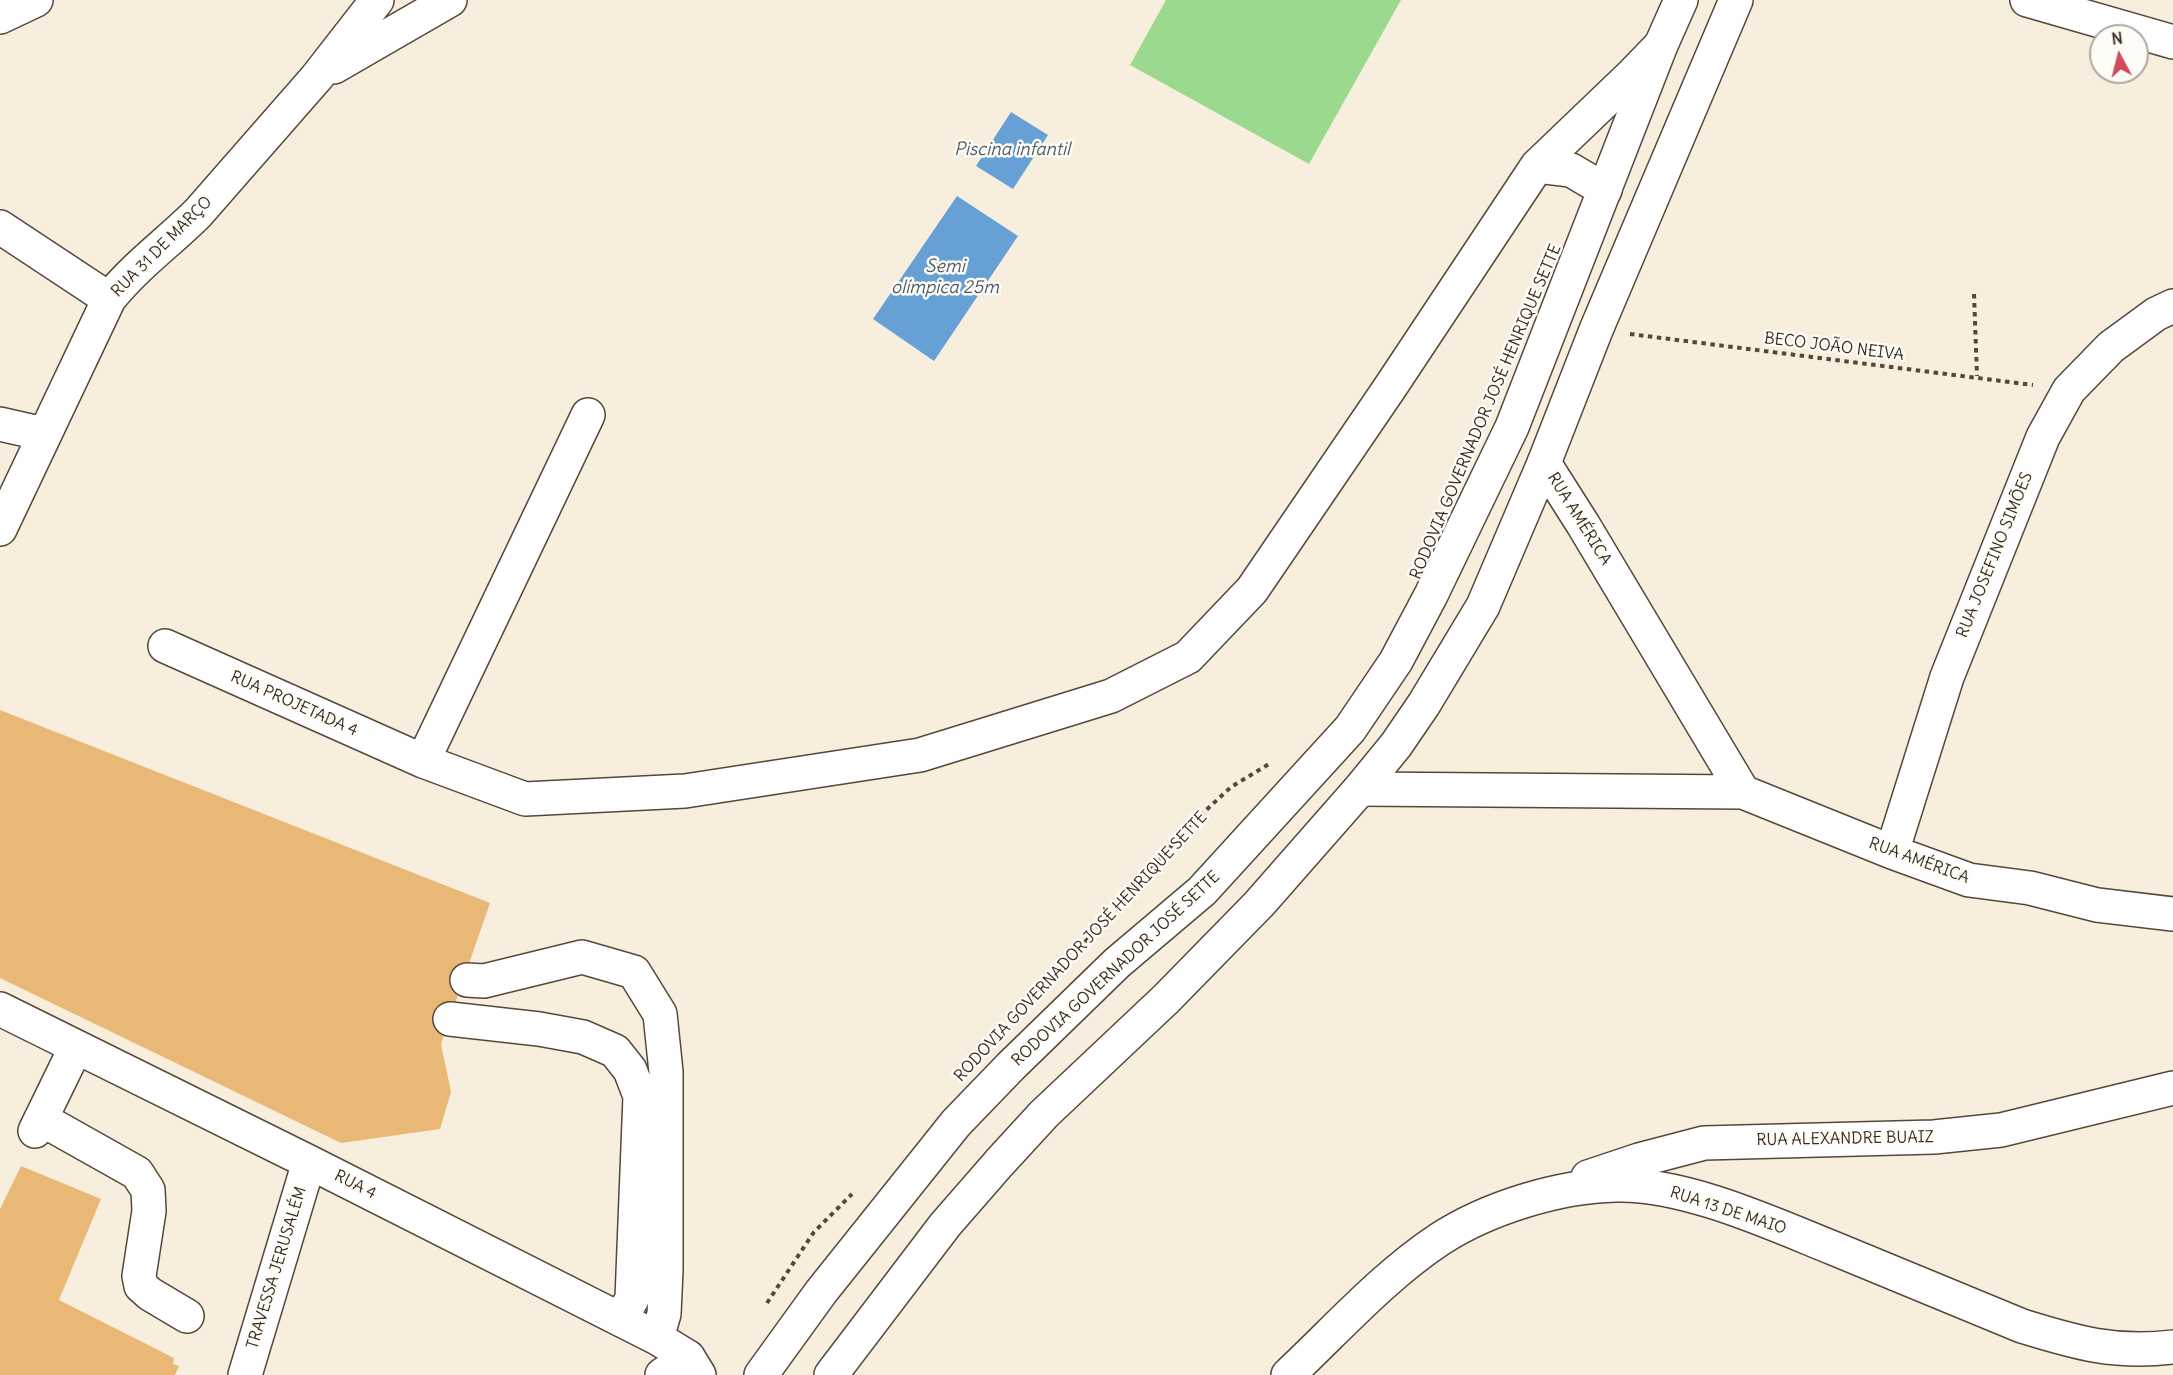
<!DOCTYPE html>
<html>
<head>
<meta charset="utf-8">
<style>
  body { margin:0 }
  #map { position:relative; width:2173px; height:1375px; overflow:hidden; background:#f8eedd; font-family:Delius,sans-serif }
  canvas { display:block }
  .north { position:absolute; left:2089px; top:24px; width:60px; height:60px; box-sizing:border-box; background:#fdfcf7; border:2px solid #afa8a0; border-radius:50%; rotate:353deg; font-size:16px; font-weight:700; line-height:24px; text-align:center; color:#3b2a1e }
  .north::after { content:''; display:block; margin:auto; width:21px; height:27px; background:#d1495b; clip-path:polygon(50% 0,100% 100%,50% 72%,0 100%) }
</style>
</head>
<body>
<div id="map">
<canvas width="2173" height="1375"></canvas>
<div class="north">N</div>
</div>
<script>
const ctx = document.querySelector('canvas').getContext('2d');
ctx.lineJoin = 'round';
function fill(path, color) { ctx.fillStyle = color; ctx.fill(path, 'evenodd'); }
function stroke(path, color, width, dash) { ctx.strokeStyle = color; ctx.lineWidth = width; ctx.lineCap = dash ? 'butt' : 'round'; ctx.setLineDash(dash || []); ctx.stroke(path); }
function label(font, color, halo, rows, align = 'center') {
  ctx.font = font + ' Delius,sans-serif'; ctx.lineWidth = 5; ctx.setLineDash([]); ctx.textBaseline = 'middle'; ctx.strokeStyle = halo; ctx.fillStyle = color; for (const [text, x, y, turn = 0] of rows) {
    ctx.save(); ctx.translate(x, y); ctx.rotate((+turn || 0) * Math.PI / 180); ctx.textAlign = isNaN(turn) ? turn : align; if (halo) ctx.strokeText(text, 0, 0); ctx.fillText(text, 0, 0); ctx.restore();
  }
}
fill(new Path2D(`
  M1166,0H1401L1309,164L1130,65Z`), '#9bd98e');
fill(new Path2D(`
  M1011,112L1048,135L1013,189L976,166Z
  M957,196L1018,236L934,361L873,319Z`), '#66a0d5');
fill(new Path2D(`
  M0,710L490,903L441,1044L451,1092L440,1129L341,1143L0,978Z
  M21,1166L101,1199L59,1300L174,1358L173,1364L179,1366L175,1375H0V1209Z`), '#eab876');
const minor = new Path2D(`
  M2027,0L2173,42
  M0,17L36,0
  M334,67L450,0
  M1537,166L1571,170L1605,190
  M0,227L109,299
  M0,424L44,434
  M1544,463L1584,526L1743,792
  M0,529L109,299C135,266 169,242 198,213L317,77L377,0
  M165,646L423,761L525,799L685,791L920,755L1111,696L1188,657L1252,590L1389,389L1537,166L1632,75L1661,45
  M423,761L588,415
  M1360,789L1743,792L1892,852L1969,880L2030,888L2097,905L2173,914
  M1892,852L1947,677L2043,437L2069,390L2111,347L2156,314L2173,306
  M467,980L484,981L582,957L634,972L660,1014L666,1072V1270L664,1314L657,1338
  M0,1009L309,1162L657,1338L688,1357L699,1375
  M450,1019L539,1029L583,1037L615,1051L630,1070L640,1096L632,1299L620,1319
  M41,1119L137,1173L148,1190L149,1211L139,1276L141,1286L150,1294L187,1316
  M35,1131L76,1047
  M1588,1177L1639,1160L1704,1143L1934,1137L2001,1130L2173,1088
  M245,1375L309,1162
  M662,1375L688,1357
  M1288,1375C1337,1329 1384,1276 1440,1239C1488,1208 1559,1186 1616,1185C1684,1183 1771,1223 1833,1248C1896,1274 1959,1300 2022,1326C2077,1343 2115,1354 2173,1347`);
const major = new Path2D(`
  M761,1375L821,1292L956,1123L1011,1066L1117,963L1202,891L1350,729L1396,661L1431,595L1512,427L1661,45L1681,0
  M831,1375L945,1225L999,1163L1044,1114L1166,999L1259,904L1360,789L1396,745L1424,704L1483,606L1544,463L1596,330L1736,0`);
stroke(minor, '#57473b', 36);
stroke(major, '#57473b', 36);
stroke(new Path2D(`
  M1974,294L1977,376
  M1630,334L2033,385
  M1085,942L1189,826L1231,787L1269,764
  M767,1303L814,1232L852,1194`), '#57473b', 4, [4.5, 4.5]);
stroke(minor, '#fff', 33);
stroke(major, '#fff', 33);
label('16px', '#3b2a1e', '#fdfcf7', [
  ["RUA 31 DE MARÇO",162,247,-45],
  ["BECO JOÃO NEIVA",1834,347,7],
  ["RODOVIA GOVERNADOR JOSÉ HENRIQUE SETTE",1486,412,-67],
  ["RUA AMÉRICA",1579,519,58],
  ["RUA JOSEFINO SIMÕES",1995,555,-68],
  ["RUA PROJETADA 4",294,704,24],
  ["RUA AMÉRICA",1919,861,20],
  ["RODOVIA GOVERNADOR JOSÉ HENRIQUE SETTE",1081,947,-47],
  ["RODOVIA GOVERNADOR JOSÉ SETTE",1116,969,-43],
  ["RUA ALEXANDRE BUAIZ",1845,1139,-1],
  ["RUA 4",355,1185,27],
  ["RUA 13 DE MAIO",1728,1211,18],
  ["TRAVESSA JERUSALÉM",277,1268,-73]
]);
label('italic 18px', '#4c5967', '#fdfcf7', [
  ["Piscina infantil",1012,150],
  ["Semi",945,267],
  ["olímpica 25m",945,288]
]);
</script>
</body>
</html>
